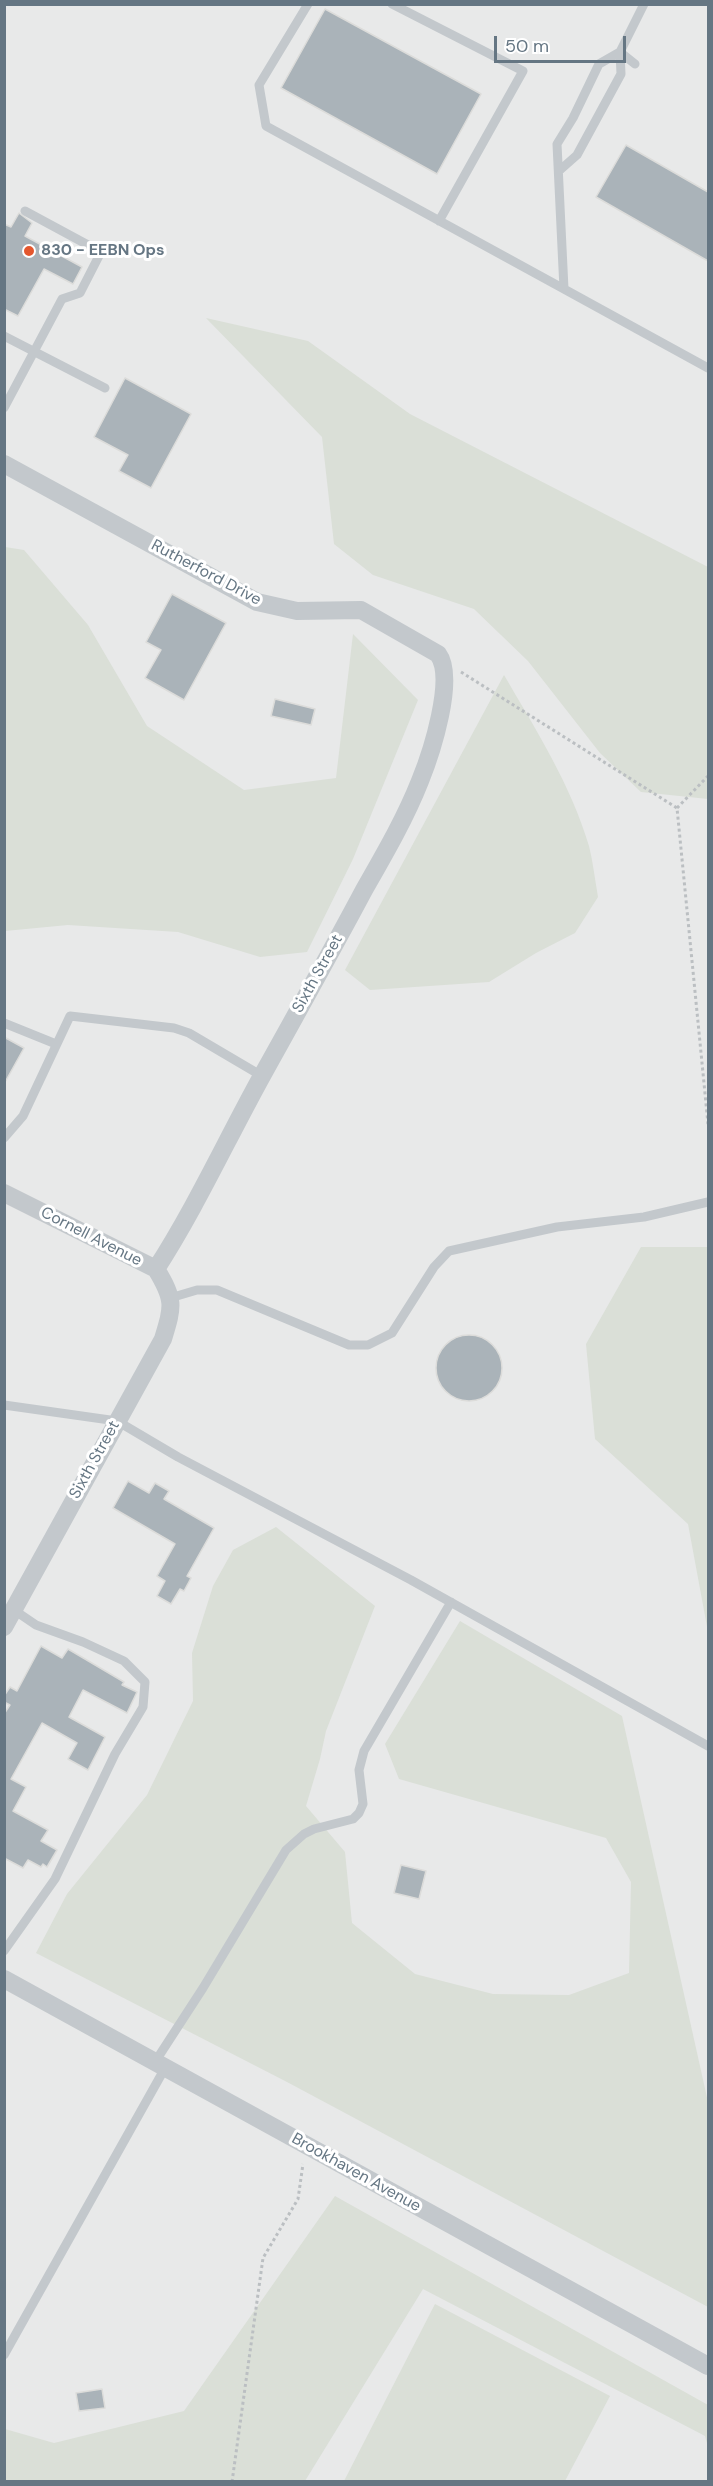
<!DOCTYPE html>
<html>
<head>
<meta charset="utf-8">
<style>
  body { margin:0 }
  #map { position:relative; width:713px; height:2486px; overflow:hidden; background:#fafaf8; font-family:"DM Sans",sans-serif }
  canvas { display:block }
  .frame { position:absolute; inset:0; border:6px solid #657683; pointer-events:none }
  .scale { position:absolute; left:494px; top:36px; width:132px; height:27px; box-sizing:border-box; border:3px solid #657683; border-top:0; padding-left:8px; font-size:18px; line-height:21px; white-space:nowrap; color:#657683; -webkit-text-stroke:4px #fff; paint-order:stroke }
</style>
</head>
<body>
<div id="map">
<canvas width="713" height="2486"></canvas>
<div class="frame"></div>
<div class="scale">50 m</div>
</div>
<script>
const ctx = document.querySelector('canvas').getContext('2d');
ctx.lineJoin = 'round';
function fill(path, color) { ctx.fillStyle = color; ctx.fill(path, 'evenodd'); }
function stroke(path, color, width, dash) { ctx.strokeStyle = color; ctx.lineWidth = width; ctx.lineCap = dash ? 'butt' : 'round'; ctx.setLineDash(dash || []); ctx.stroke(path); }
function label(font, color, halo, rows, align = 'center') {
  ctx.font = font + ' "DM Sans",sans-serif'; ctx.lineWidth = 6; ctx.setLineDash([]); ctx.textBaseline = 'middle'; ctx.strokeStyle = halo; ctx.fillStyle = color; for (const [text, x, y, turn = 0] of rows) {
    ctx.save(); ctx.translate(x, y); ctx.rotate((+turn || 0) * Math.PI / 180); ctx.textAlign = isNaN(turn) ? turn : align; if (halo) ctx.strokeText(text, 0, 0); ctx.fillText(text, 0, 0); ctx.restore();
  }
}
fill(new Path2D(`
  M5,5H708V2481H5Z`), '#e8e9e9');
fill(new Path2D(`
  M206,318L308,341L410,414L708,567V799L641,792L600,753L528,661L474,609L373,575L334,544L322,437Z
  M5,547L24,550L88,625L147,726L244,790L336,778L353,634L418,700L353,859L307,952L260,957L178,932L68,925L5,931Z
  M504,675C536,730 571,785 589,846C593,862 595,880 598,897L575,933L536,953L489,982L370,990L345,970Z
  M641,1247H708V1632L688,1524L595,1439L586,1344Z
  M276,1527L375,1606L326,1731L320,1759L306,1806L345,1852L352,1923L415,1974L493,1994L569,1995L629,1973L631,1882L606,1838L399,1779L385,1744L460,1621L622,1716L708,2102V2307L287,2082L36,1953L67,1894L147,1795L193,1701L192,1653L213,1586L233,1550Z
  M335,2196L708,2405V2447L705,2436L423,2289L305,2481H5V2429L54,2443L184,2411Z
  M435,2304L610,2396L565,2481H344Z`), '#dadfd7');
const building = new Path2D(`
  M325,9L481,94L437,174L281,88Z
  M626,145L708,192V261L596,197Z
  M19,213L32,223L25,236L82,267L73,284L44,269L18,316L4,309V224L11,227Z
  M125,378L191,414L151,488L119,471L128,455L94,437Z
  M172,594L226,623L184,700L145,678L161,650L146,642Z
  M275,699L315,709L311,725L271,716Z
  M4,1037L24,1048L4,1084Z
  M436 1368a33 33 0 1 1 66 0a33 33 0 1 1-66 0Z
  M128,1481L149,1493L155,1483L169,1491L164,1499L214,1528L187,1576L191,1578L184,1591L180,1589L171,1604L157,1596L165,1581L157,1576L175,1544L113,1508Z
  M41,1646L62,1658L68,1649L124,1682L122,1685L137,1692L127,1713L83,1690L69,1717L105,1737L88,1770L68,1759L77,1743L42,1723L11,1779L26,1787L13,1811L48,1830L41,1841L57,1850L47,1867L43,1864L41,1867L28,1860L23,1868L4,1858V1714L10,1705L4,1702V1696L10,1687L17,1691Z
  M401,1865L426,1871L419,1899L394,1893Z
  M102,2389L105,2408L79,2411L76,2393Z`);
fill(building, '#aab3b9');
stroke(building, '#dcdcda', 1.5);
stroke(new Path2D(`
  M461,672L677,808L708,1124
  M677,808L708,776
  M232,2482L263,2258L298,2199L303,2164`), '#bbbfc2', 3, [3, 3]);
stroke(new Path2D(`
  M308,4L259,85L266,126L564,289
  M392,4L523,71L439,221
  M635,64L620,52L644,4
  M560,170L577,155L621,74L620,52L599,64L573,118L557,144L564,289L708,368
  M4,336L105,388
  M4,408L62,299L80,293L101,252L25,211
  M4,1023L56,1044
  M4,1138L23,1116L70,1016L174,1028L189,1033L262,1076
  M170,1298L197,1290H217L349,1345H368L392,1333L434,1267L449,1251L557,1227L644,1217L708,1202
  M4,1405L117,1421L178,1457L411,1580L708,1746
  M4,1951L55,1879L115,1754L143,1707L145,1682L124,1661L83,1642L36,1625L14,1610
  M155,2062L203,1988L286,1850L304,1834L314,1829L353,1819L359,1813L363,1804L359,1770L364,1751L451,1602
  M4,2355L165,2068`), '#c3c8cc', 9);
stroke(new Path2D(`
  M4,464L257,602L297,611L361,610L438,654C456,678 431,754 420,781C405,819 384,855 364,890C331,952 297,1013 263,1074C227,1139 196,1207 156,1269
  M4,1193L156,1269C175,1300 173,1306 163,1339L4,1627
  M4,1979L708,2366`), '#c3c8cc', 18);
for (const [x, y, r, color] of [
  [29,251,6,"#e4572e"]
]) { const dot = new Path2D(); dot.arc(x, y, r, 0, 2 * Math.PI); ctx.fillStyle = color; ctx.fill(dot); stroke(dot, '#fff', 2); }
label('bold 16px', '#657683', '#fff', [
  ["830 - EEBN Ops",41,251]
], 'left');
label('16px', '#657683', '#fff', [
  ["Rutherford Drive",206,573,28],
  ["Sixth Street",318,974,-61],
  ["Cornell Avenue",91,1237,27],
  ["Sixth Street",95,1460,-61],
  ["Brookhaven Avenue",356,2173,29]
]);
</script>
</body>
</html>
